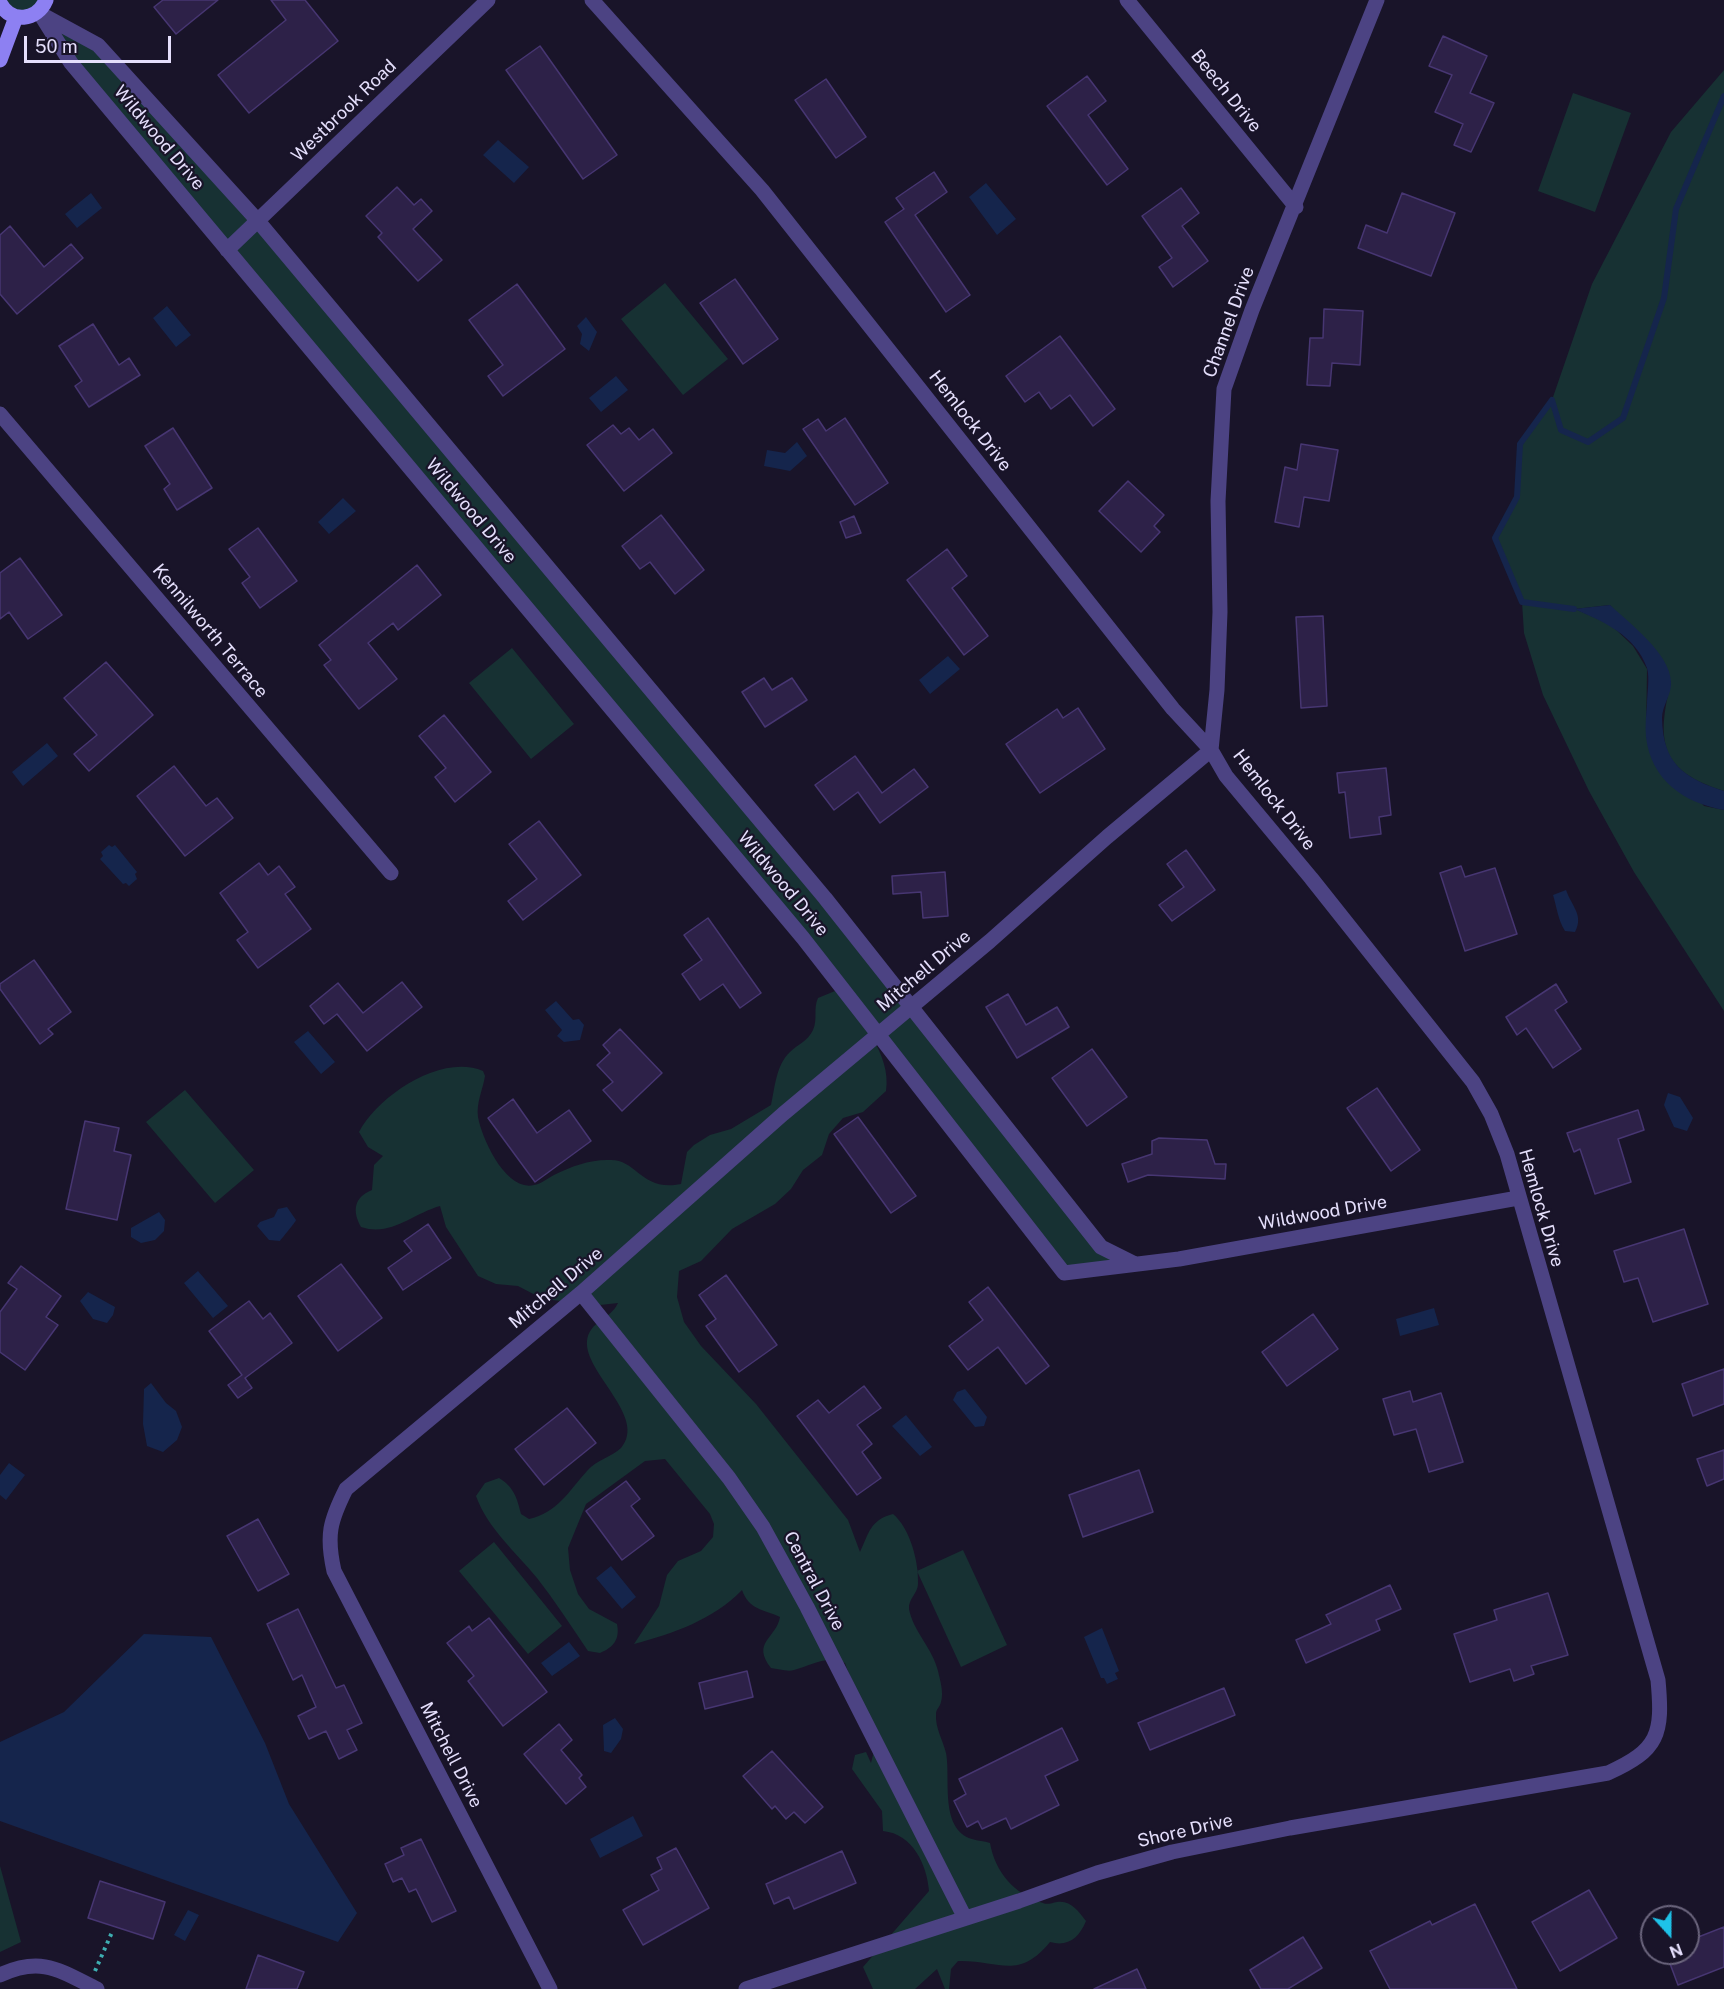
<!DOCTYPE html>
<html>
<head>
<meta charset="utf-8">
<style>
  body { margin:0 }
  #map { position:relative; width:1724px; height:1989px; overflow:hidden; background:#191429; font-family:"Public Sans",sans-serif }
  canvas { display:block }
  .north { position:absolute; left:1640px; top:1905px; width:60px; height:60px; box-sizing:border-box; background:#191429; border:2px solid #6b657d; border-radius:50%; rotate:159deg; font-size:16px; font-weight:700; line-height:24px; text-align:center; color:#e5dffc }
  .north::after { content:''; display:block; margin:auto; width:21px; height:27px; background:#1ec2e8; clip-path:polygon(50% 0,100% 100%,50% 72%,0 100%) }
  .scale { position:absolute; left:24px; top:36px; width:147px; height:27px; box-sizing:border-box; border:3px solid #e5dffc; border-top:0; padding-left:8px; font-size:18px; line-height:21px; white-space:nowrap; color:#e5dffc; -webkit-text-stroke:4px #191429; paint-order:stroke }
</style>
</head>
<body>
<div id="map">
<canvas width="1724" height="1989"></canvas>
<div class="north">N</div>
<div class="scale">50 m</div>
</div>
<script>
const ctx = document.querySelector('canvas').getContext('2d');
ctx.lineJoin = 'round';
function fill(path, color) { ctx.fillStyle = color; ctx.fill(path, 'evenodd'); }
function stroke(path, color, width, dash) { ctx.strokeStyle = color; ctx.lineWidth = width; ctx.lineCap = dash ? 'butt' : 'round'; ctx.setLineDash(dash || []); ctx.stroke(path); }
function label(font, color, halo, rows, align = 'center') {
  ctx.font = font + ' "Public Sans",sans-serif'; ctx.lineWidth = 4.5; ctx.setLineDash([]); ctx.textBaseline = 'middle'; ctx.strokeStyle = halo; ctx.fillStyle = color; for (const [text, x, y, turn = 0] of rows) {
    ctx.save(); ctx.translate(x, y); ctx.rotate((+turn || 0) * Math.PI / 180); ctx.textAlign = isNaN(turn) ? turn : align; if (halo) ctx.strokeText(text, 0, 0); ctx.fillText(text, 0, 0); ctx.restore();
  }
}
fill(new Path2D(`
  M1,0H44L23,16Z
  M41,14L98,45L258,221L825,898L1101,1247L1135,1264L1064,1273L878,1034L71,63Z
  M1724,70V791C1660,771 1656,742 1671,682L1610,605L1575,609L1610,624L1633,646L1647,669L1646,737L1704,806L1724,810V1011L1634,872L1589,791L1543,695L1524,633L1522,602L1496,538L1517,497L1520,444L1552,400L1592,284L1671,132Z
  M1573,93L1631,113L1595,212L1538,191Z
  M665,283L728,359L683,395L621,319Z
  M512,648L574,724L531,759L469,683Z
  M835,991C858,1015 892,1054 886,1091L863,1112L843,1118L829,1134L822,1155L803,1170L791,1189L775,1204L732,1229L701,1261L679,1271L677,1297L684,1322L701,1346L756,1404L848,1520L860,1552C869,1533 870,1520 893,1514C910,1528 919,1562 918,1584C918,1593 908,1599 909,1609C913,1631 933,1649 938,1671C940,1680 944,1692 941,1702C940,1707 936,1709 936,1714C935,1728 943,1740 946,1753C951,1778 939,1829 972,1839C978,1841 984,1841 990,1843C995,1872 1014,1894 1043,1903C1047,1905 1052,1903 1057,1902C1071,1900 1078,1911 1086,1921C1079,1938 1068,1947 1050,1942C1018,1981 1000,1960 958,1961L951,1969L949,1989H945L937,1969L915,1989H873L863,1967L929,1891C927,1865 913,1834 883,1831L882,1811L852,1769L855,1755L866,1752L871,1763L875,1747L845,1663C826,1655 812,1665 794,1670C788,1672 778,1669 771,1668C751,1642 776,1639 780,1617C763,1609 749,1610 742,1590C713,1620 674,1633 634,1644L659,1606L667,1575L678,1561L701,1551L713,1537L714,1524L710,1514L665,1459L645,1461L586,1504L568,1548L570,1570L578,1594L589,1609L617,1624C620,1639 614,1647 600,1653L588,1651C571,1626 555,1601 537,1578C515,1551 488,1529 476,1496L485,1483L499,1478C514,1487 517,1498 521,1514L529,1519C557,1513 569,1491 587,1471C596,1460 612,1457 621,1448C648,1417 584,1373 587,1341C589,1321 611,1319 618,1303L600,1305L543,1299L518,1286L496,1284L478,1276L446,1227L440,1206C412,1214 391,1237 361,1227C352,1211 354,1197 372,1190L374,1165L383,1156L368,1147L359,1132C378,1096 441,1053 483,1071L485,1076C483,1089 476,1103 478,1117C482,1139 506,1192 534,1185C541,1184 548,1178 554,1175C572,1166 591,1159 611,1160C637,1160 642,1192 681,1184L687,1152L694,1145L710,1135L731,1129L771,1105C775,1087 776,1065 790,1052C798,1044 808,1041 813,1030C818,1019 813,1009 818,998Z
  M185,1090L254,1170L215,1203L146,1122Z
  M494,1542L562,1626L528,1654L459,1571Z
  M963,1550L1007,1645L961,1667L917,1571Z
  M0,1866L21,1942L0,1952Z`), '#173133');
fill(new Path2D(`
  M498,140L529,167L514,183L483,155Z
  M986,183L1016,219L997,235L969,197Z
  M91,193L102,208L77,228L65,214Z
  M167,306L191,335L176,347L153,318Z
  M586,317L597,332L589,351L580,344L582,334L577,326Z
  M616,376L628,390L601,412L589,398Z
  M797,442L807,456L790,471L764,466L767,450L785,453Z
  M343,498L356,511L329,534L318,522Z
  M1610,605C1629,623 1670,653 1671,682C1672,694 1662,706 1662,718C1663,764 1684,778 1724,791V810C1684,803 1651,780 1646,737C1645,727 1646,715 1647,705C1647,694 1650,678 1647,668C1636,636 1603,621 1574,609Z
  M948,656L960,669L930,694L919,680Z
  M47,743L58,756L23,786L12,772Z
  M109,845L112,847L115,845L137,872L135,874L137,879L129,886L126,883L123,884L100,859L103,856L101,852Z
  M1566,890C1572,907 1584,915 1575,932L1565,931C1558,920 1557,908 1553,895Z
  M556,1001L573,1020L579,1019L584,1025L580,1040L564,1042L557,1036L562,1030L545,1010Z
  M308,1031L335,1062L321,1074L294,1042Z
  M1668,1093L1680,1097L1693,1118L1687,1131L1674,1127L1664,1105Z
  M287,1207L296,1220C295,1223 282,1238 280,1241L269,1240L257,1226L260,1222L274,1217L278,1209Z
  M159,1212L165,1220L164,1231L155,1240L141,1243L131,1237V1228Z
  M198,1271L228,1306L213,1318L184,1283Z
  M88,1292L115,1307L113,1315L107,1323L93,1319L80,1301Z
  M1434,1308L1439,1325L1400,1336L1396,1319Z
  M151,1383L166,1403L176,1411L182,1427L177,1440L163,1452L147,1446L143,1424L144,1389Z
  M965,1389L987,1417L984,1426L975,1427L953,1400L957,1392Z
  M906,1415L932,1447L920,1456L892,1426Z
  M9,1463L25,1475L6,1500L0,1495V1475Z
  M611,1566L636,1597L622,1609L596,1578Z
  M1102,1628L1119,1671L1115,1673L1118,1679L1107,1684L1104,1678H1101L1084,1637Z
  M144,1634L211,1637L265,1743L289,1804L357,1913L338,1942L0,1821V1742L64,1712Z
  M569,1642L580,1656L552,1676L541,1663Z
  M615,1718L623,1729L621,1739L611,1753L604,1751L603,1725Z
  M633,1816L643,1836L600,1858L590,1839Z
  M188,1910L199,1915L185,1941L174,1935Z`), '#15254c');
stroke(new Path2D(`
  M1574,609L1522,602L1495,538L1517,497L1520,444L1552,400L1561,430L1588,442L1623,418L1664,298L1676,209L1724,96`), '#15254c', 6);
const building = new Path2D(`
  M163,0H218L176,34L154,7Z
  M271,0H305L338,41L249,113L218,75L286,20Z
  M1443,36L1487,56L1470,93L1494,103L1471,152L1454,145L1463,124L1435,112L1452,75L1429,66Z
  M540,46L617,155L583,179L506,70Z
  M1087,76L1106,101L1088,115L1128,169L1107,185L1047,106Z
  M826,79L866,137L836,158L795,100Z
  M934,172L947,192L915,215L970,295L946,312L885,222L904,209L896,198Z
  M397,187L414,205L421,199L432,211L413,229L442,260L418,281L378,237L382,233L366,216Z
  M1181,188L1199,213L1182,226L1208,261L1173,287L1159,267L1172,258L1142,216Z
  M1402,193L1455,213L1431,276L1358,248L1366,225L1387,233Z
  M10,226L44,267L71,244L83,258L17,314L0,294V235Z
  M735,279L778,339L743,364L700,303Z
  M517,284L565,349L503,396L488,376L503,365L469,320Z
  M1324,309L1363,311L1360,365L1332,363L1330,386L1307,385L1310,338H1323Z
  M93,324L119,365L129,358L140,375L89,407L75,386L82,381L59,346Z
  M1060,336L1115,409L1093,426L1070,395L1051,409L1039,392L1025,402L1006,376Z
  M845,418L888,483L855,505L803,429L818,419L826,431Z
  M613,425L621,434L629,428L639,440L653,429L672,453L624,491L587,445Z
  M173,428L212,488L177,510L164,489L170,484L145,446Z
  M1301,444L1338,450L1329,501L1304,497L1299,527L1275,522L1285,467L1297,470Z
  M1128,481L1164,515L1154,526L1160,532L1141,552L1099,511Z
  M661,515L704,570L675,594L650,562L640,569L622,546Z
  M854,516L861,533L846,538L840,522Z
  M258,528L297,581L260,608L242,583L250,577L229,549Z
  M947,549L967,576L952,588L988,636L964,655L907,580Z
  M20,558L62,615L28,639L9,612L0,619V573Z
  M417,565L441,595L398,630L393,623L368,643L397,679L359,709L324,665L331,660L319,645Z
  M1323,616L1327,706L1301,708L1296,617Z
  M106,662L153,715L89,771L74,754L97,735L64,698Z
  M764,678L772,690L792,678L807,700L765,727L742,692Z
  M1078,708L1105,749L1040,793L1006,744L1057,709L1063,718Z
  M444,715L491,772L455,802L435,777L446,768L419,736Z
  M855,756L882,793L914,769L928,787L880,823L858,792L834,810L815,785Z
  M174,766L206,806L217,798L233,818L185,856L137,796Z
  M1386,768L1391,815L1379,817L1381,834L1350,838L1345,792L1339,793L1337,773Z
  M539,821L581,875L523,920L508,901L537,879L509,844Z
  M1186,850L1215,890L1172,921L1159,905L1184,887L1167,864Z
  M259,863L268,875L279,866L295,887L285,894L311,929L258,968L237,940L248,932L220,893Z
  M1461,866L1465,877L1495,868L1517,934L1465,951L1440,873Z
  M945,872L948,916L923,918L921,892L893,894L892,876Z
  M708,918L761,993L740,1008L723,984L700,1000L682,974L702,960L684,935Z
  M34,960L71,1012L48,1029L53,1034L40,1044L0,989V984Z
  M402,982L422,1007L367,1051L337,1014L324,1024L310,1006L338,983L363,1013Z
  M1556,984L1567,1002L1555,1010L1581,1049L1553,1068L1526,1028L1517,1035L1506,1017Z
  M1008,994L1026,1025L1057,1007L1069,1027L1017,1058L986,1007Z
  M620,1029L662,1073L622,1111L603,1090L613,1082L597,1065L610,1053L603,1045Z
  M1092,1049L1127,1097L1087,1126L1052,1078Z
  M1377,1088L1420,1150L1391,1171L1347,1108Z
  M513,1099L537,1133L569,1110L591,1141L535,1182L488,1118Z
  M1638,1110L1644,1130L1618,1139L1631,1182L1595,1194L1580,1149L1574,1152L1567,1133Z
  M858,1117L916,1196L891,1213L834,1134Z
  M85,1121L119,1128L114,1151L131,1155L117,1220L66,1209Z
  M1159,1138L1207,1140L1215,1164H1226L1225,1179L1148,1175L1128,1182L1122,1164L1152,1154V1141Z
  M428,1224L451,1258L403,1290L388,1268L412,1251L404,1241Z
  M1684,1229L1708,1304L1653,1322L1638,1278L1624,1282L1614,1251Z
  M341,1264L382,1318L338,1351L298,1296Z
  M21,1266L61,1296L46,1317L58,1325L25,1370L0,1352V1312L17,1289L8,1283Z
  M726,1275L777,1345L739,1372L706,1326L716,1319L699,1295Z
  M988,1287L1049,1366L1026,1384L998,1347L968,1370L949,1346L983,1320L969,1302Z
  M249,1301L263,1319L270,1313L292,1343L245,1378L252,1388L238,1398L228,1385L242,1375L209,1331Z
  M1313,1314L1338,1349L1287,1386L1262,1352Z
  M1724,1369V1404L1693,1416L1682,1384Z
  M864,1386L881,1408L857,1425L872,1444L862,1452L881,1478L857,1495L797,1416L818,1400L829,1413Z
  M1410,1391L1413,1402L1441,1393L1463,1462L1429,1472L1416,1429L1394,1435L1383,1399Z
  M567,1408L596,1443L544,1485L515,1449Z
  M1724,1450V1479L1707,1486L1697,1459Z
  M1139,1470L1153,1512L1083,1537L1069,1495Z
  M626,1481L640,1499L631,1506L654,1536L622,1560L586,1511Z
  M258,1519L289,1574L258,1591L227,1536Z
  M1390,1585L1401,1609L1376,1620L1380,1630L1306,1663L1296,1640L1331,1624L1326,1615Z
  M1548,1593L1568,1655L1531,1666L1534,1674L1514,1681L1510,1669L1470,1682L1454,1634L1497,1620L1494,1610Z
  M298,1609L336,1688L344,1685L362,1723L347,1730L357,1750L339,1759L326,1731L309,1739L298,1716L316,1707L302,1675L293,1680L267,1624Z
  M489,1618L547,1692L503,1726L468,1681L474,1676L447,1643L469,1626L472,1631Z
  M747,1671L753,1697L705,1709L699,1683Z
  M1224,1688L1235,1715L1150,1750L1138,1723Z
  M559,1724L572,1740L561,1750L582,1775L579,1778L586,1787L566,1804L524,1754Z
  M1062,1728L1078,1760L1045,1776L1059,1805L1011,1829L1006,1818L982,1829L978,1821L967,1827L954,1801L966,1794L959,1779Z
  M772,1751L823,1807L805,1823L794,1812L786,1819L775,1806L772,1809L743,1776Z
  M421,1839L456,1911L432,1922L416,1889L409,1892L402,1878L393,1882L385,1864L404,1855L401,1848Z
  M676,1848L709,1908L643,1945L623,1910L659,1890L651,1875L662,1869L657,1858Z
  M842,1851L856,1883L794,1909L789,1897L774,1904L766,1884Z
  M100,1881L165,1902L153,1939L88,1918Z
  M1589,1890L1617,1938L1560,1971L1532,1922Z
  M1475,1904L1517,1989H1390L1370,1951L1430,1921L1432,1925Z
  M1724,1927V1967L1678,1985L1666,1953H1688V1941Z
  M1303,1937L1322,1968L1288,1989H1261L1250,1970Z
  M258,1955L304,1972L297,1989H246Z
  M1137,1969L1146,1989H1094Z`);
fill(building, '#2d2148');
stroke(building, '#473672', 1.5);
stroke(new Path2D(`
  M95,1971L113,1930`), '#3eaeb1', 4, [3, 4.5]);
stroke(new Path2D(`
  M592,0L762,190L1173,709L1211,750L1226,776L1311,878L1473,1082L1491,1114L1507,1154L1658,1680C1663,1734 1659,1750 1608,1773L1290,1828L1172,1852L1097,1873L1019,1901L746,1989
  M1127,0L1296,207
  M39,12L71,63L803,938L1064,1273L1179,1259L1518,1198
  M41,14L98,45L258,221L825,898L1101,1247L1135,1264
  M227,250L488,0
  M0,414L391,873
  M581,1293L729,1478L763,1527L807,1607L965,1918
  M0,1975C41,1956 59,1970 97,1989
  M550,1989L334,1571C326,1535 330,1521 346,1489L581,1293L783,1114L990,941L1107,837L1211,750L1217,690L1220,612L1218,501L1224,389L1252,310L1377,0`), '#4c4383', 15);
stroke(new Path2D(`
  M0,3C11,24 37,21 46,0
  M0,60L16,17`), '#8d80f2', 15);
label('18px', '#e5dffc', '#191429', [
  ["Beech Drive",1226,91,51],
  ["Westbrook Road",344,111,-44],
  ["Wildwood Drive",159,138,50],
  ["Channel Drive",1229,322,-70],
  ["Hemlock Drive",970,421,52],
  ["Wildwood Drive",471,511,50],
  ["Kennilworth Terrace",210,631,50],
  ["Hemlock Drive",1274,800,52],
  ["Wildwood Drive",783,884,50],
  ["Mitchell Drive",924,971,-40],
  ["Hemlock Drive",1541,1208,74],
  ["Wildwood Drive",1323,1213,-10],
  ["Mitchell Drive",556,1288,-40],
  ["Central Drive",814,1581,62],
  ["Mitchell Drive",451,1755,63],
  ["Shore Drive",1185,1831,-13]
]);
</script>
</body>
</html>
